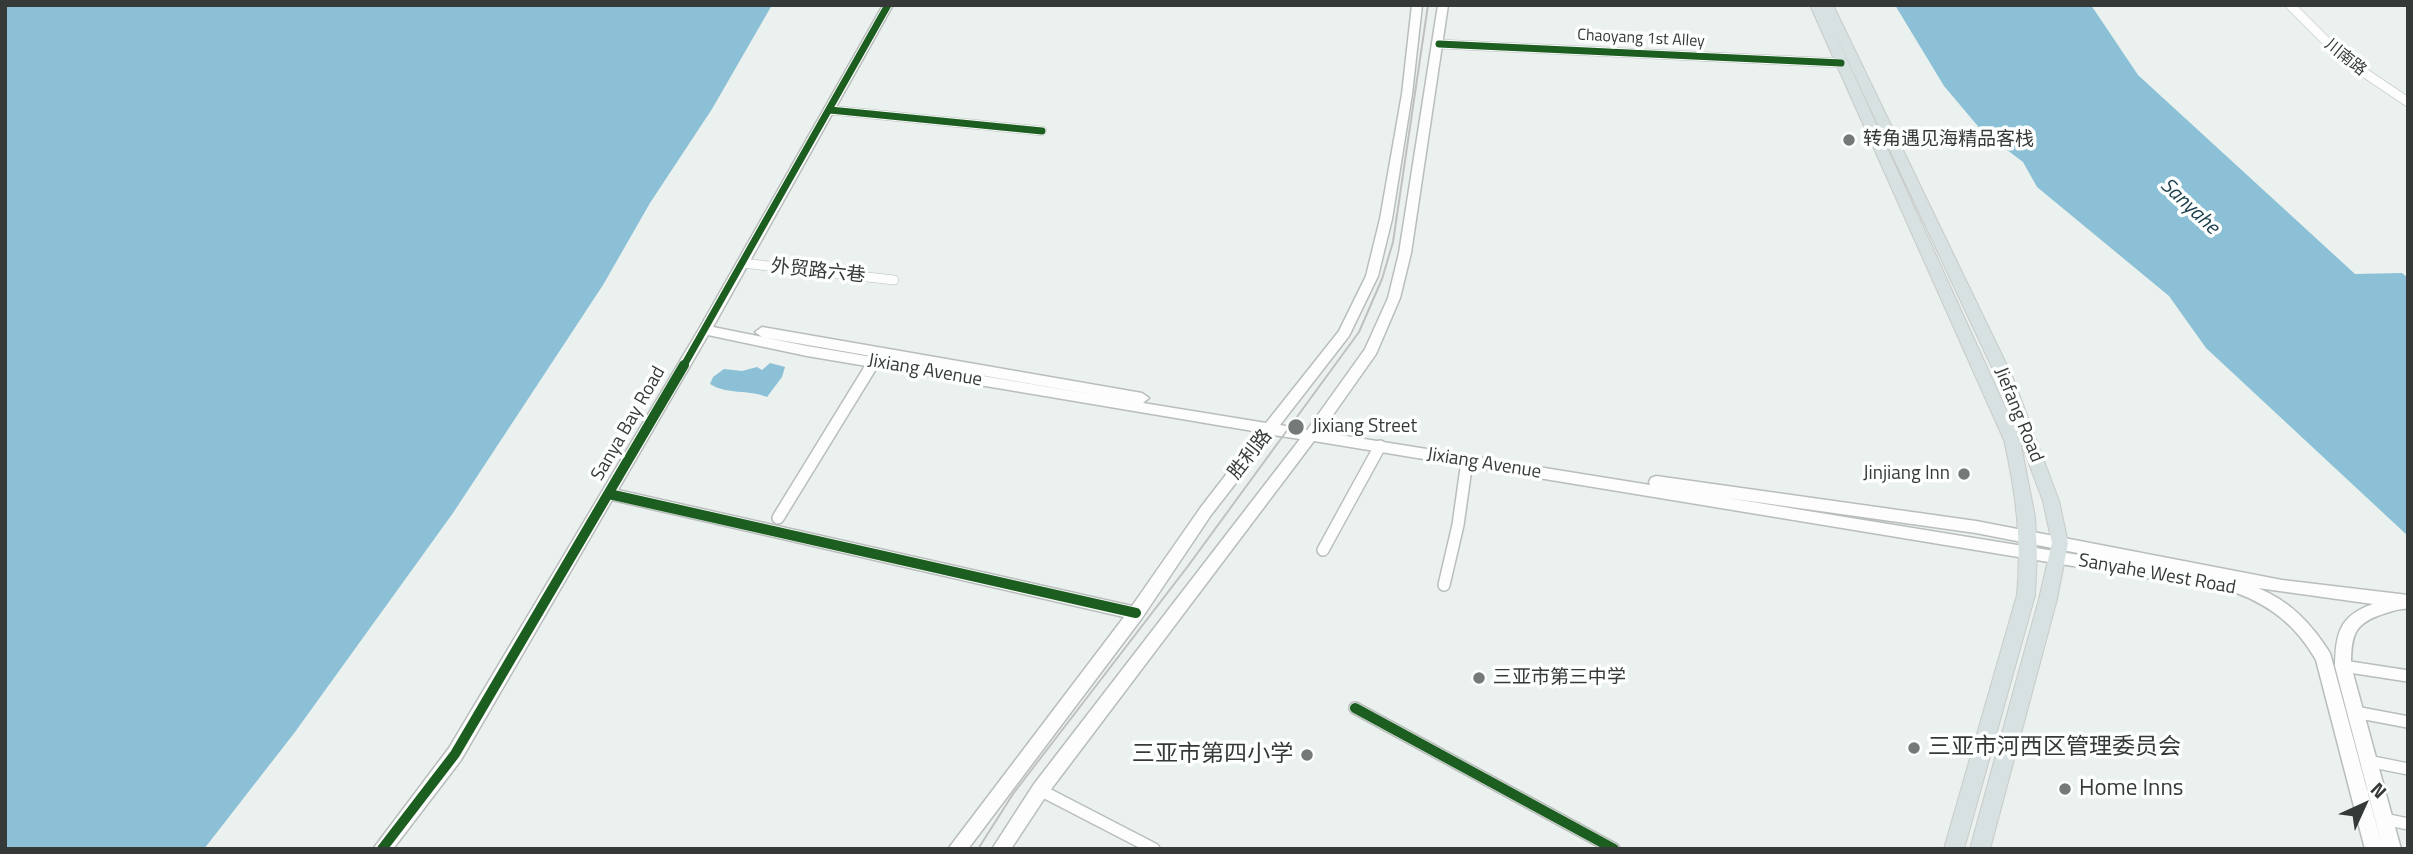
<!DOCTYPE html>
<html>
<head>
<meta charset="utf-8">
<style>
  body { margin:0 }
  #map { position:relative; width:2413px; height:854px; overflow:hidden; background:#eaf1ee; font-family:"Titillium Web",sans-serif }
  canvas { display:block }
  .frame { position:absolute; inset:0; border:7px solid #353a38; pointer-events:none }
  .north { position:absolute; left:2329px; top:770px; width:70px; height:70px; -webkit-text-stroke:5px #fcfffe; paint-order:stroke; rotate:45deg; font-size:19px; font-weight:700; line-height:28px; text-align:center; color:#353a38 }
  .north::after { content:''; display:block; margin:auto; width:24px; height:32px; background:#353a38; clip-path:polygon(50% 0,100% 100%,50% 72%,0 100%) }
</style>
</head>
<body>
<div id="map">
<canvas width="2413" height="854"></canvas>
<div class="frame"></div>
<div class="north">N</div>
</div>
<script>
const ctx = document.querySelector('canvas').getContext('2d');
ctx.lineJoin = 'round';
function fill(path, color) { ctx.fillStyle = color; ctx.fill(path, 'evenodd'); }
function stroke(path, color, width, dash) { ctx.strokeStyle = color; ctx.lineWidth = width; ctx.lineCap = dash ? 'butt' : 'round'; ctx.setLineDash(dash || []); ctx.stroke(path); }
function label(font, color, halo, rows, align = 'center') {
  ctx.font = font + ' "Titillium Web","Noto Sans SC",sans-serif'; ctx.lineWidth = 7; ctx.setLineDash([]); ctx.textBaseline = 'middle'; ctx.strokeStyle = halo; ctx.fillStyle = color; for (const [text, x, y, turn = 0] of rows) {
    ctx.save(); ctx.translate(x, y); ctx.rotate((+turn || 0) * Math.PI / 180); ctx.textAlign = isNaN(turn) ? turn : align; if (halo) ctx.strokeText(text, 0, 0); ctx.fillText(text, 0, 0); ctx.restore();
  }
}
fill(new Path2D(`
  M5,5H772L712,109L650,203L603,285L453,513L295,732L204,849H5Z
  M1895,5H2091L2138,75L2355,274L2402,273L2408,278V536L2206,348L2169,296L2037,187L2023,162L1982,131L1944,86Z
  M770,363L785,367L782,377L767,397C748,389 727,395 710,384L713,377L724,369L742,371L757,367L762,370Z`), '#8bc0d6');
const streetFar1 = new Path2D(`
  M2290,5L2344,59L2408,102
  M1439,44L1841,63
  M830,110L1042,131
  M742,263L894,280
  M871,367L874,362`);
const street = new Path2D(`
  M778,518L872,365
  M1323,550L1380,446
  M1444,585L1458,525L1467,461
  M2343,666L2408,676
  M1355,708L1614,849
  M2355,712L2408,722
  M2368,761L2408,769
  M1040,790L1154,849
  M2384,819L2408,824`);
const secondary = new Path2D(`
  M883,5H893L713,327L807,346L1101,396L762,337L755,332L762,327L1142,393L1149,398L1143,403L1266,423L1339,331L1366,276L1380,219L1402,94L1412,5H1422L1412,94L1392,219L1378,276L1349,336L1280,425L1307,430L1365,349L1388,298L1399,253L1438,5H1448L1411,253L1400,298L1376,354L1321,432L1650,485L1649,482L1651,478L1656,476L1976,521L2282,580L2408,595V609C2400,608 2394,611 2386,613C2354,623 2351,634 2351,666L2401,849H2383L2335,666C2336,633 2339,616 2373,604L2258,588C2291,602 2311,623 2330,653L2383,849H2365L2316,660C2297,627 2273,607 2237,593L1314,441L1046,796L1011,849H992L1034,784L1300,439L1273,435L1211,515L1142,618L968,849H948L1124,617L612,500L461,760L393,849H373L449,748L699,329ZM708,335L807,356L1259,432L1201,507L1132,606L618,490ZM1728,498L1976,533L2134,564Z`);
const primary = new Path2D(`
  M1810,5H1833L2013,378L2059,501L2068,543L2057,599L1990,849H1970L2039,599L2052,543L2043,501L1997,378L1833,29L2020,440L2035,517L2037,554L2035,595L1964,849H1944L2017,595C2022,541 2016,492 2004,440Z`);
stroke(streetFar1, '#b9bebc', 10);
stroke(street, '#b9bebc', 14);
stroke(secondary, '#b9bebc', 3);
stroke(primary, '#c8cbc9', 2);
stroke(streetFar1, '#fcfdfc', 9);
stroke(street, '#fcfdfc', 11);
fill(secondary, '#fcfdfc');
fill(primary, '#d8e1e1');
stroke(new Path2D(`
  M978,849L1013,794L1188,566L1359,332L1382,279L1393,242L1428,5`), '#bfc0bf', 2);
stroke(new Path2D(`
  M1439,44L1841,63
  M830,110L1042,131
  M683,367L888,5`), '#1b5e20', 7);
stroke(new Path2D(`
  M609,494L1136,613
  M1355,708L1614,849
  M382,849L455,754L684,365`), '#1b5e20', 10);
for (const [x, y, r, color] of [
  [1849,140,7,"#747a78"],
  [1296,427,9,"#747a78"],
  [1964,474,7,"#747a78"],
  [1479,678,7,"#747a78"],
  [1914,748,7,"#747a78"],
  [1307,755,7,"#747a78"],
  [2065,789,7,"#747a78"]
]) { const dot = new Path2D(); dot.arc(x, y, r, 0, 2 * Math.PI); ctx.fillStyle = color; ctx.fill(dot); stroke(dot, '#fcfffe', 2.5); }
label('16px', '#353a38', '#fcfffe', [
  ["Chaoyang 1st Alley",1641,39,3],
  ["川南路",2345,58,39]
]);
label('19px', '#353a38', '#fcfffe', [
  ["转角遇见海精品客栈",1863,140],
  ["Jixiang Street",1312,427],
  ["Jinjiang Inn",1950,474,"right"],
  ["三亚市第三中学",1493,678]
], 'left');
label('19px', '#353a38', '#fcfffe', [
  ["外贸路六巷",818,272,6],
  ["Jixiang Avenue",925,371,10],
  ["Jiefang Road",2018,415,68],
  ["Sanya Bay Road",629,424,-60],
  ["胜利路",1251,455,-52],
  ["Jixiang Avenue",1484,464,9],
  ["Sanyahe West Road",2157,575,10]
]);
label('italic 21px', '#1a3c4b', '#fcfffe', [
  ["Sanyahe",2189,207,43]
]);
label('23px', '#353a38', '#fcfffe', [
  ["三亚市河西区管理委员会",1928,748],
  ["三亚市第四小学",1293,755,"right"],
  ["Home Inns",2079,789]
], 'left');
</script>
</body>
</html>
